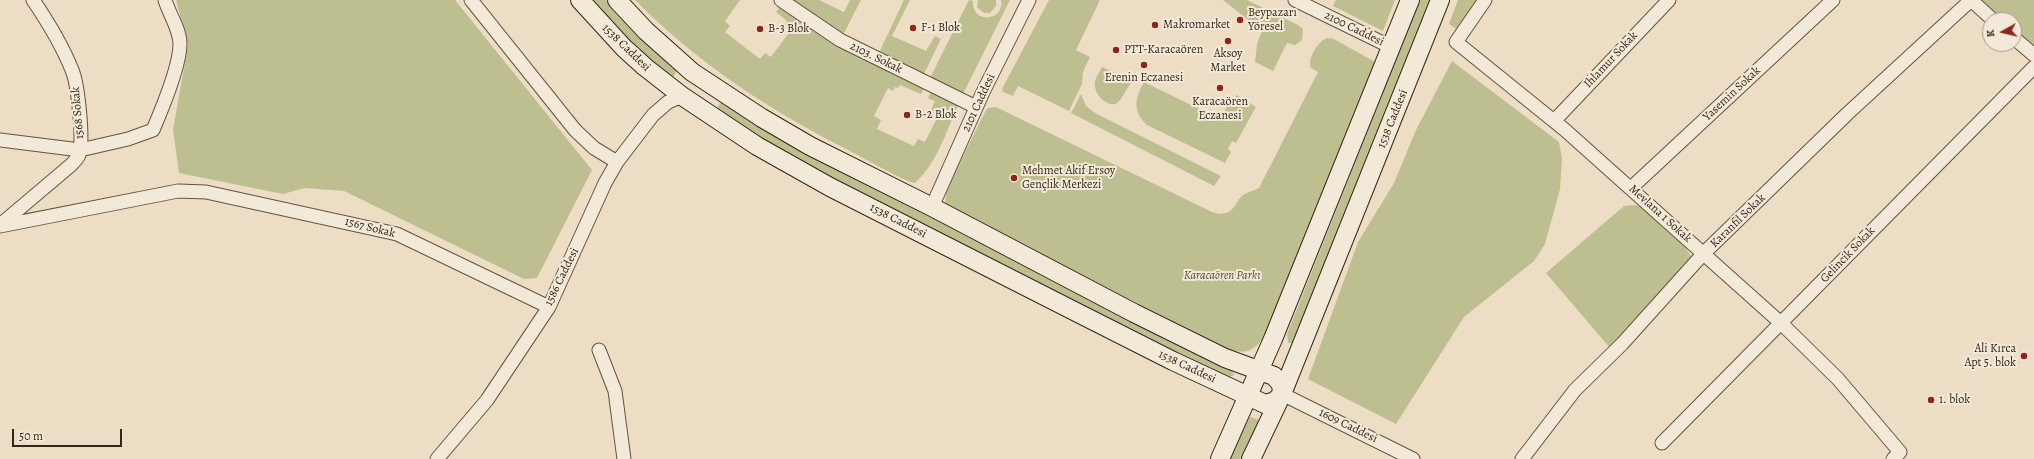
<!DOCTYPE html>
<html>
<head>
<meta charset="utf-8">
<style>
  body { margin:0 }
  #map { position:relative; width:2034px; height:459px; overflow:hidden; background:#edddc4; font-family:Alegreya,serif }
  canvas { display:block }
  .north { position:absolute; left:1982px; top:12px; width:40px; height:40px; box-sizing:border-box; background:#f3e9d9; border:1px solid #a69b8a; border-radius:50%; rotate:262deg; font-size:11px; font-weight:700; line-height:16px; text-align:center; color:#332613 }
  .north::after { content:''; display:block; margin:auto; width:14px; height:18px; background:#8f2418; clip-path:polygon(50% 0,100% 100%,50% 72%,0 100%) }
  .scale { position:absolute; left:12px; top:429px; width:110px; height:18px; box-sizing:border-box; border:2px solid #332613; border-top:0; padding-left:5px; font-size:12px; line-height:14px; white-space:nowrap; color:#332613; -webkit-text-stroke:3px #f3e9d9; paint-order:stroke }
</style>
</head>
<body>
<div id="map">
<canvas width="2034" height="459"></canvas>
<div class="north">K</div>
<div class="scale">50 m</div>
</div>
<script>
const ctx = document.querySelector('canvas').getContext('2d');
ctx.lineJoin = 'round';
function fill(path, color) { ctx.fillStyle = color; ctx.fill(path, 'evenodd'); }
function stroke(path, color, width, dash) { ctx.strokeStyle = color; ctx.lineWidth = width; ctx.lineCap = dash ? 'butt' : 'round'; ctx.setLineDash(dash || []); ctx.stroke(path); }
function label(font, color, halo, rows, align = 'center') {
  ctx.font = font + ' Alegreya,serif'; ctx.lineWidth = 4; ctx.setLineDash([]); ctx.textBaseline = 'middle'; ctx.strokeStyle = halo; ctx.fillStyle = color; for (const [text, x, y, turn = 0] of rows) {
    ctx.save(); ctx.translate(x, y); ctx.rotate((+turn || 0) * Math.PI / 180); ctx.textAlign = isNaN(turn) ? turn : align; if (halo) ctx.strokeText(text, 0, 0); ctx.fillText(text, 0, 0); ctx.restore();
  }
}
fill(new Path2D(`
  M176,0H455L592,170L537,278L524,279L344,191L305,188L283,194L179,173L173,130L188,45Z
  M589,0H606L676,69L675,75L672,77L667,75L633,45Z
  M635,0H740L725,21L730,26L725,32L760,59L765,53L771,57L791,30L785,25L787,21L776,12L781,6L845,49L924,89L921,94L900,85L898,88L895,87L893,91L888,88L874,116L881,120L877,129L914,146L918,139L925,142L939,114L931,110L935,101L928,98L931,92L958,105C946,132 937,163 915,183H913C891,174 871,162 850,151C771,111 698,64 635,0Z
  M792,0H819L844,12L850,0H861L843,35Z
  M904,0H910L892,36L926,51L935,36L941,39L923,76L878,55Z
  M969,0L973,1C971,24 1005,22 1001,0H1010L964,92L956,93L929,80Z
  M978,0H996V6L990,13H984L977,7Z
  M1049,0H1100L1076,50L1090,57L1083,72L1082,84L1069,111L1018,86L1013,96L1003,92L1002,89Z
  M1223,0H1247L1298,25L1303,29L1302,40L1295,45L1287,43L1273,71L1255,62L1257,44L1262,31Z
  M1336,0H1395L1383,31L1333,6Z
  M1420,0H1430L1303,320L1292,343H1288L1287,334Z
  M1458,0H1481L1459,31L1449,24Z
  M1981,0H2034V47L2014,29V20H2004Z
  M1327,38L1334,39L1375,62V64L1265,336C1255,349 1246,356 1229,349L951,210L945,202L947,188L985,112L988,108L996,107L1212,212C1237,220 1233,198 1247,193C1251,191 1254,191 1259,188L1318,72L1311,68C1307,59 1318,41 1327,38Z
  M1452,61L1559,142L1562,159L1560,189L1545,244L1534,261L1464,317L1396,424L1308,379L1358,242L1394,183L1416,130Z
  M1102,67L1132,81L1121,99L1116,104C1105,106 1093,93 1095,82C1096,76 1100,72 1102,67Z
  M1144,82L1220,119L1228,105L1237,95L1256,107L1236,143L1232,141L1228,149L1231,152L1225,163L1147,125C1132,111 1135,98 1144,82Z
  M1081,94L1086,106L1095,113L1221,176L1214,186L1071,113Z
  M720,103H724L799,150L1232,369L1234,375L1230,377L1200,365L828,177L772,147L717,109Z
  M1636,205C1661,213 1677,236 1692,257L1610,348L1546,273L1624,206Z
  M1250,417L1259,420L1240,459H1229Z`), '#bebf90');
const minor = new Path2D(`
  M471,0L575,130L594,148L617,162
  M781,0L840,40L976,107
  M1295,0L1391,47
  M1485,0L1456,42L1565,130L1782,324L1838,379L1900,452L1893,459
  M1971,0L1993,20
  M2014,38L2034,55
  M1554,121L1669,0
  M0,140L80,150L128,139L153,130C162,109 180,66 180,44C180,29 169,14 165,0
  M1631,188L1833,0
  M932,207L983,92L1029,0
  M0,225L71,165C74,162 77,159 79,155C84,141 78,84 72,70C62,45 48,22 33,0
  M0,226L178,191L206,192L397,234L549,307
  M599,350L615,391L624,459
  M1282,394L1413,459
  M1662,443L2034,67
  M437,459L487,400L549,307L605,183L617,162L653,115L668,102L682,96
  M1522,459L1575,390L1622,344L1704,253L1847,114L1971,0`);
const secondary = new Path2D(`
  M580,0L624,48L645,67L682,96L757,146L830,187L1080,314L1173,361L1265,404L1275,401L1282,394L1281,384L1274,376L1225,358L1134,313L932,207L810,146L762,118L692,72L646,31L617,0
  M1220,459L1273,339L1410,0
  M1251,459L1282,394L1440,0`);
stroke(minor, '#62543f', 15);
stroke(secondary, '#332613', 20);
stroke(minor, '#f3e9d9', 13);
stroke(secondary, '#f3e9d9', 18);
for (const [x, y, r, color] of [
  [1240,20,4,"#8f2418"],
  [1155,25,4,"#8f2418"],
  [913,28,4,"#8f2418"],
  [760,29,4,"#8f2418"],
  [1228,41,4,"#8f2418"],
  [1116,50,4,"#8f2418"],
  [1144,65,4,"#8f2418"],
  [1220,88,4,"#8f2418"],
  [907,115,4,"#8f2418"],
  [1014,178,4,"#8f2418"],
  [2024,356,4,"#8f2418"],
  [1931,400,4,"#8f2418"]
]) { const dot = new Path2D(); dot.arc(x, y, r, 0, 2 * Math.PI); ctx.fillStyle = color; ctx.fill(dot); stroke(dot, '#f3e9d9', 1.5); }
label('12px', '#332613', '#f3e9d9', [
  ["Beypazarı",1248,13],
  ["Yöresel",1248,27],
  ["Makromarket",1163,25],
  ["F-1 Blok",921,28],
  ["B-3 Blok",768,29],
  ["PTT-Karacaören",1124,50],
  ["Aksoy",1228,54,"center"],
  ["Market",1228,68,"center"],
  ["Erenin Eczanesi",1144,78,"center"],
  ["Karacaören",1220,102,"center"],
  ["Eczanesi",1220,116,"center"],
  ["B-2 Blok",915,115],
  ["Mehmet Akif Ersoy",1022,171],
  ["Gençlik Merkezi",1022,185],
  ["Ali Kırca",2016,349,"right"],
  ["Apt 5. blok",2016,363,"right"],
  ["1. blok",1939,400]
], 'left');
label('12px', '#332613', '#f3e9d9', [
  ["2100 Caddesi",1354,29,26],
  ["1538 Caddesi",626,48,44],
  ["2103. Sokak",876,58,26],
  ["Ihlamur Sokak",1611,60,-47],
  ["Yasemin Sokak",1732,94,-43],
  ["2101 Caddesi",979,103,-65],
  ["1568 Sokak",78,113,-95],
  ["1538 Caddesi",1393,119,-68],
  ["Mevlana 1 Sokak",1660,214,42],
  ["1538 Caddesi",898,221,27],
  ["Karanfil Sokak",1738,221,-44],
  ["1567 Sokak",370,228,14],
  ["Gelincik Sokak",1848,255,-46],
  ["1586 Caddesi",562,277,-64],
  ["1538 Caddesi",1187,367,25],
  ["1609 Caddesi",1348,426,26]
]);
label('italic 12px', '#564c32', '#f3e9d9', [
  ["Karacaören Parkı",1222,276]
]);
</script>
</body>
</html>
